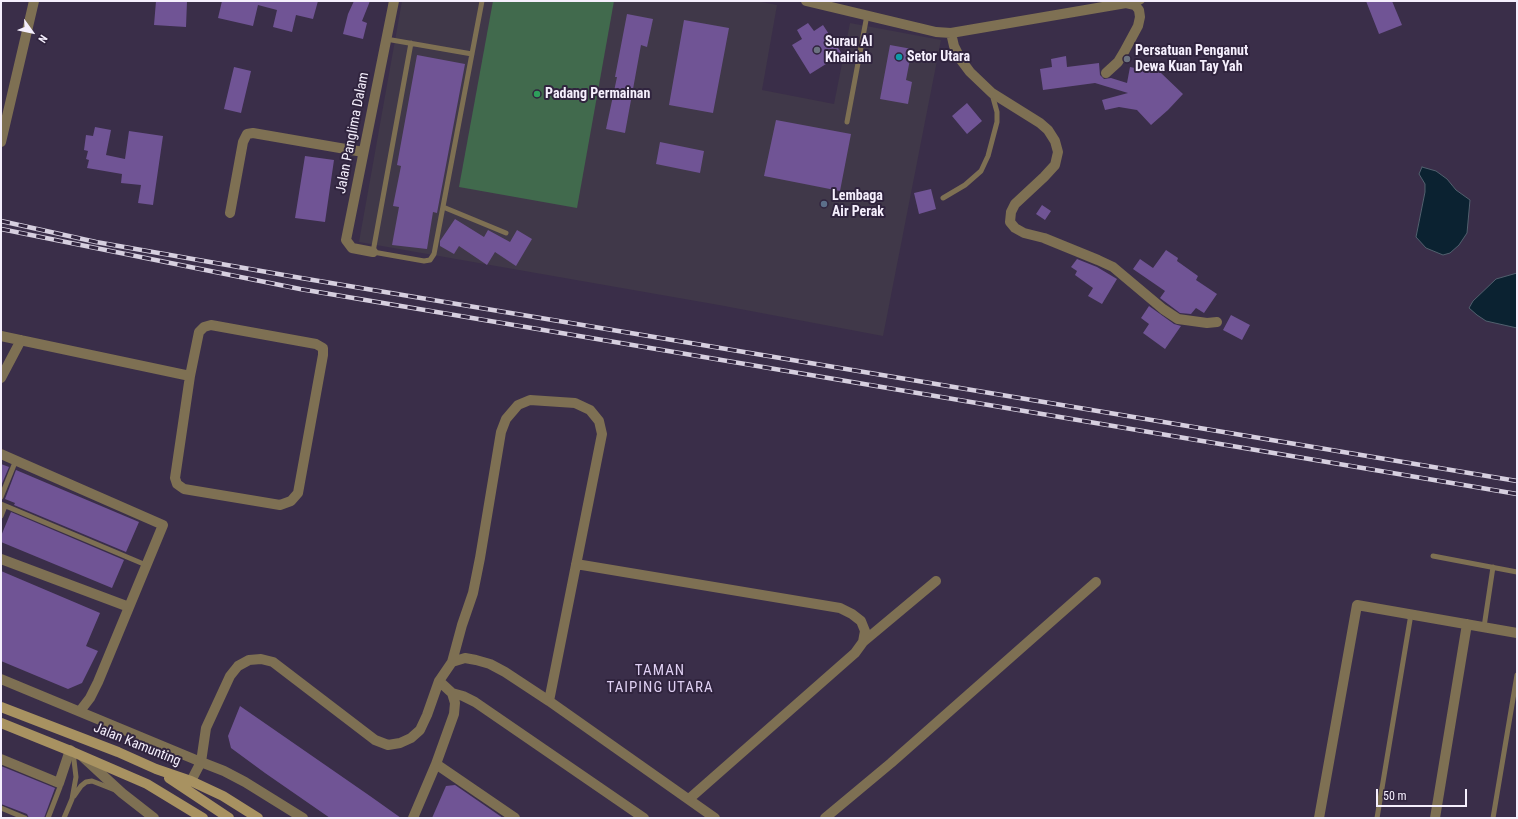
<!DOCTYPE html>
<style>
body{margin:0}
#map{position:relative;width:1518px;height:819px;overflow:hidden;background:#3a2e49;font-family:"Roboto Condensed",sans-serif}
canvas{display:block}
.frame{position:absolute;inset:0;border:2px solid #f5effd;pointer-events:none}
.north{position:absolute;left:12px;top:12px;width:40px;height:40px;-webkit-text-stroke:3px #30243e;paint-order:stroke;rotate:123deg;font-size:11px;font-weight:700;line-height:16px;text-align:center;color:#f5effd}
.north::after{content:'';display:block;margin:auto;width:14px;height:18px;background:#f5effd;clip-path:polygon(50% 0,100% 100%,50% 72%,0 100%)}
.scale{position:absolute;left:1376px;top:789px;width:91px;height:18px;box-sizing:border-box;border:2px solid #f5effd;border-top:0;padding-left:5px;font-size:12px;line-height:14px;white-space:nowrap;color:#f5effd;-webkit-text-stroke:3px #30243e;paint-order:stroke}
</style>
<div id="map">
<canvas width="1518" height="819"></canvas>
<div class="frame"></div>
<div class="north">N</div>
<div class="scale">50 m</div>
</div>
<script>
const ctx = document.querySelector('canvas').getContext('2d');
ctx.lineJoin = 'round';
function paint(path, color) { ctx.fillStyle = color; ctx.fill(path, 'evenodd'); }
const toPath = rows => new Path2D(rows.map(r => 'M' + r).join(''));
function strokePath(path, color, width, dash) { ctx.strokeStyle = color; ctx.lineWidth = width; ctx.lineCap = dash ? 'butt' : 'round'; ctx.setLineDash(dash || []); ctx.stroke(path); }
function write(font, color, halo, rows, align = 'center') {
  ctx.font = font + ' "Roboto Condensed",sans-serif'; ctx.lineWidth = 4; ctx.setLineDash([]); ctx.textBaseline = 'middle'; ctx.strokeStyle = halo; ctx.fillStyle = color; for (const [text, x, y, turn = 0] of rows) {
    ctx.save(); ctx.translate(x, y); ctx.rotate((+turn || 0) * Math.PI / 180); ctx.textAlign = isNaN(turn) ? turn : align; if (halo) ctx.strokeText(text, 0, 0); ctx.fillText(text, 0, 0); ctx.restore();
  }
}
paint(toPath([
 [402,1,756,1,777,5,762,90,834,104,850,23,941,40,883,336,719,305,359,242]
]), '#403849');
paint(toPath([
 [493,1,614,1,577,208,459,187]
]), '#416a4d');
const water = toPath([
 [1422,167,1436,171,1447,179,1456,190,1470,200,1467,233,1459,245,1450,253,1443,255,1426,248,1416,237,1425,192,1425,184,1419,174,1422,167],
 [1517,273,1517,328,1486,321,1477,315,1469,308,1473,301,1496,279,1517,273]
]);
paint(water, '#0b2231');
strokePath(water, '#51606e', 1);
paint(toPath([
 [156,1,187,1,186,27,154,25],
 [222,1,318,1,313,19,296,15,292,32,273,27,277,10,258,5,253,26,218,18],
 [354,1,370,1,362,21,367,23,363,39,343,34,348,14],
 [1366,1,1392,1,1402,25,1379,34],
 [627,14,653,19,647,47,641,45,625,133,606,129,617,77,615,77],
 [684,20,729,28,713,113,669,105],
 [808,23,814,31,823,25,842,54,810,74,792,45,802,39,797,30],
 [890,45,912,49,906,80,912,82,908,104,880,99],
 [417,55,465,64,437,213,433,212,427,249,392,245,399,207,393,206,401,166,397,165],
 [1066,56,1067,67,1099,63,1100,75,1104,79,1111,78,1127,83,1130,67,1161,73,1183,94,1168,110,1151,125,1137,110,1119,107,1105,110,1102,100,1128,93,1095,83,1043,90,1040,69,1052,67,1051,59],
 [234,67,251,71,241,113,224,109],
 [967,103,982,121,967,134,952,116],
 [776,120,851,134,840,191,764,176],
 [95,127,111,130,106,155,125,159,129,131,163,136,153,205,138,203,141,185,121,183,122,174,87,168,89,160,86,159,88,151,84,150,86,135,93,136],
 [660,142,704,151,700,173,656,164],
 [305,156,334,160,325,222,295,218],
 [931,189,936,209,919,214,914,193],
 [1042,205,1051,211,1045,220,1036,214],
 [455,219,484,237,488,230,510,242,517,230,532,239,516,266,495,252,487,265,459,246,454,254,440,246,440,241],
 [1166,250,1178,258,1177,261,1198,276,1196,280,1217,294,1204,313,1196,308,1191,314,1180,313,1160,298,1165,291,1133,269,1140,259,1153,268],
 [1077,259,1097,267,1117,279,1102,304,1088,296,1093,288,1075,275,1077,271,1071,267],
 [1149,306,1174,324,1181,326,1165,349,1143,333,1149,324,1141,318],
 [1231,315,1250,325,1242,340,1223,330],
 [1,464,9,467,1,486],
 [16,470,139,522,126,552,14,505,15,503,5,499],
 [11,512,124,560,112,588,1,542,1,536],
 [1,571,100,613,86,646,98,651,82,683,68,689,1,661],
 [240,706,370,796,401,818,330,818,265,773,231,748,228,736],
 [1,766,55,788,44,818,29,818,27,814,1,804],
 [455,785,503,818,432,818,446,786]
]), '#705495');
strokePath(toPath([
 [1135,5,1142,1],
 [386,39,472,54],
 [411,43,373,252,424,261,430,260,434,254,482,1],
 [847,122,867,15],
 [943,198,965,185,981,171,988,156,997,122,997,112,992,94],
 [443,207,506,233],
 [1,497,16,460],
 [1,504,146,565],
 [1,516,5,506],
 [1433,556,1517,572],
 [1484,627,1493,567],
 [74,796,81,786,86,782,92,781,115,790],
 [1,808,25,818],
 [48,818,60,787,59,783],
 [64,818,72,799,76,777,73,752],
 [1377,818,1411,614],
 [1493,818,1517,675]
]), '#7e7053', 5);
strokePath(toPath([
 [806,1,936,32,951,33,1126,3,1135,5,1139,10,1140,17,1138,26,1124,52,1118,62,1106,73],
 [951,33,954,46,961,60,970,72,992,93,1040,123,1048,130,1055,141,1058,152,1055,165,1044,177,1015,204,1011,212,1010,222,1015,228,1024,233,1044,238,1098,260,1113,267,1163,309,1178,319,1207,323,1217,322],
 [1,142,34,1],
 [230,213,243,142,247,134,253,133,363,152],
 [373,252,352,248,346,240,394,1],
 [211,325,316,344,323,348,323,355,298,493,291,501,280,505,184,489,177,484,175,478,190,376,199,332,204,327,211,325],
 [1,336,190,376],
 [1,378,21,340],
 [1,454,163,525,98,682,90,698,80,711],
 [1,559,129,607],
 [576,564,840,608,852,614,861,621,865,631,863,642,855,653,689,799],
 [863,642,936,581],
 [452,662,462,625,473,593,480,558,501,432,506,419,518,405,530,400,575,403,590,410,599,421,602,434,549,701],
 [1,679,201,762,206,728,230,676,238,666,249,660,261,659,273,662,375,740,388,745,400,743,411,738,420,730,427,715,439,681,452,662,465,658,476,660,490,664,505,672,549,701,715,818],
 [452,693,463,696,475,702,644,818],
 [83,757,122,793,154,818],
 [1,759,59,783,70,750],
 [436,764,515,818],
 [191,781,201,762,224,771,245,782,303,818],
 [413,818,436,764,454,714,455,703,452,693,439,681],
 [825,818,891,763,1096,582],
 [1319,818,1357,605,1517,633],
 [1435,818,1467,624]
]), '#7e7053', 10);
strokePath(toPath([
 [1,707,118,752,156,769,191,781,223,796,258,818],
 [1,723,73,752,147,784,203,818],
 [169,778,229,818]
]), '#a89261', 10);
const rail = toPath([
 [1,221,96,242,301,278,1517,481],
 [1,229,300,289,1517,494]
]);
strokePath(rail, '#d6cfdf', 4.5);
strokePath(rail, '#30243e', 3, [9]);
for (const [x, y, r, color] of [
 [817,50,4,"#6b7280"],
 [899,57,4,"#0f9aa8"],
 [1127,59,4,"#6b7280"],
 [537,94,4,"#2e9e5b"],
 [824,204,4,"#5c6f8a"]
]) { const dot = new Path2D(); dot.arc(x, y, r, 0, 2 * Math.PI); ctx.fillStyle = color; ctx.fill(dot); strokePath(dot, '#30243e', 1.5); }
write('bold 14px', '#f5effd', '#30243e', [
 ["Surau Al",825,42],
 ["Khairiah",825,58],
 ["Persatuan Penganut",1135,51],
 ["Dewa Kuan Tay Yah",1135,67],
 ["Setor Utara",907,57],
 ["Padang Permainan",545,94],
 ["Lembaga",832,196],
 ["Air Perak",832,212]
], 'left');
write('14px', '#f5effd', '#30243e', [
 ["Jalan Panglima Dalam",353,133,-79],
 ["Jalan Kamunting",137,745,22]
]);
ctx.letterSpacing = '1px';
write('15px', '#dfd0f3', '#30243e', [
 ["TAMAN",660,671],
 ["TAIPING UTARA",660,688]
]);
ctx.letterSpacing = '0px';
</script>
